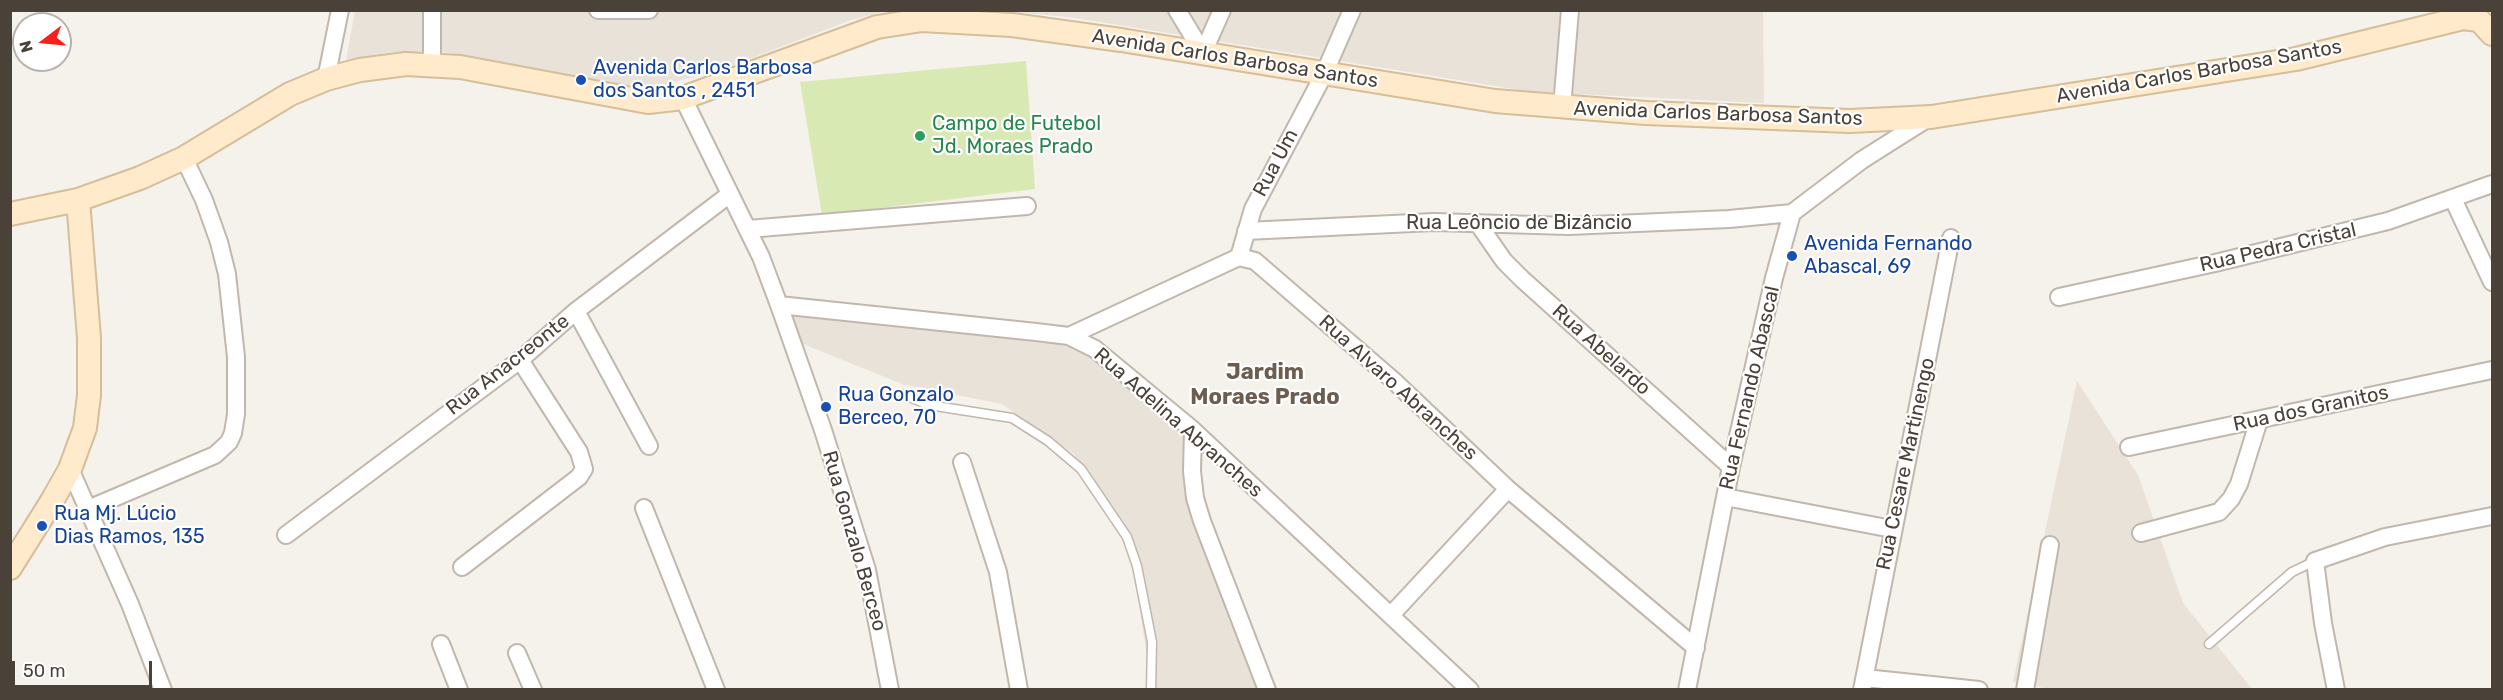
<!DOCTYPE html>
<meta charset="utf-8">
<style>
body{margin:0}
#map{position:relative;width:2503px;height:700px;overflow:hidden;background:#f5f1eb;font-family:Rubik,sans-serif}
canvas{display:block}
.frame{position:absolute;inset:0;border:12px solid #4a4138;pointer-events:none}
.north{position:absolute;left:12px;top:12px;width:60px;height:60px;box-sizing:border-box;background:#fff;border:2px solid #b7b3af;border-radius:50%;rotate:254deg;font-size:16px;font-weight:700;line-height:24px;text-align:center;color:#4a4138}
.north::after{content:'';display:block;margin:auto;width:21px;height:27px;background:#fc1f1b;clip-path:polygon(50% 0,100% 100%,50% 72%,0 100%)}
.scale{position:absolute;left:12px;top:661px;width:140px;height:27px;box-sizing:border-box;border:3px solid #4a4138;border-top:0;padding-left:8px;font-size:18px;line-height:21px;white-space:nowrap;color:#4a4138;-webkit-text-stroke:4px #fff;paint-order:stroke}
</style>
<div id="map">
<canvas width="2503" height="700"></canvas>
<div class="frame"></div>
<div class="north">N</div>
<div class="scale">50 m</div>
</div>
<script>
const ctx = document.querySelector('canvas').getContext('2d');
ctx.lineJoin = 'round';
function paint(path, color) { ctx.fillStyle = color; ctx.fill(path, 'evenodd'); }
const toPath = rows => new Path2D(rows.map(r => 'M' + r).join(''));
function strokePath(path, color, width, dash) { ctx.strokeStyle = color; ctx.lineWidth = width; ctx.lineCap = dash ? 'butt' : 'round'; ctx.setLineDash(dash || []); ctx.stroke(path); }
function write(font, color, halo, rows, align = 'center') {
  ctx.font = font + ' Rubik,sans-serif'; ctx.lineWidth = 4.5; ctx.setLineDash([]); ctx.textBaseline = 'middle'; ctx.strokeStyle = halo; ctx.fillStyle = color; for (const [text, x, y, turn = 0] of rows) {
    ctx.save(); ctx.translate(x, y); ctx.rotate((+turn || 0) * Math.PI / 180); ctx.textAlign = isNaN(turn) ? turn : align; if (halo) ctx.strokeText(text, 0, 0); ctx.fillText(text, 0, 0); ctx.restore();
  }
}
paint(toPath([
 [355,11,886,11,851,20,718,71,646,89,625,88,443,52,393,52,346,60],
 [998,11,1763,11,1764,103,1532,92,1069,17],
 [775,297,1054,328,1190,425,1184,485,1264,689,1152,689,1133,565,1122,527,1074,454,1002,404,902,384,786,337],
 [2077,381,2138,475,2183,603,2252,689,2054,690,2013,682]
]), '#e9e2d9');
paint(toPath([
 [1026,61,1035,189,822,215,800,82]
]), '#d8e9b3');
const service = toPath([
 [902,394,929,405,1012,418,1048,441,1081,469,1127,537,1137,566,1152,642,1151,690],
 [2209,644,2292,572,2315,561]
]);
const minor = toPath([
 [598,10,649,10],
 [1177,10,1203,53],
 [1203,53,1222,10],
 [432,64,432,10],
 [326,79,340,10],
 [683,98,761,257,779,305,823,430,867,570,890,690],
 [1562,107,1570,10],
 [2453,199,2492,282],
 [1479,225,1504,261,1522,279,1731,467],
 [748,229,1027,206],
 [1246,231,1434,222,1569,226,1729,219,1792,213],
 [1239,257,1253,209,1324,74,1352,10],
 [2059,297,2215,263,2388,221,2492,184],
 [779,305,1036,332,1069,336,1095,349,1193,430,1470,690],
 [576,311,649,446],
 [1069,336,1239,257,1255,261,1394,381,1508,489,1696,648],
 [1193,430,1192,471,1195,498,1202,521,1267,690],
 [2129,447,2492,370],
 [962,462,998,572,1019,690],
 [70,469,130,604,163,690],
 [1725,497,1892,529],
 [644,508,716,690],
 [88,509,215,455,229,442,233,433,236,414,236,357,227,274,219,242,204,200,184,158],
 [2141,533,2219,512,2231,499,2239,484,2259,420],
 [286,535,520,360,576,311,730,194],
 [462,567,579,477,584,469,579,452,520,360],
 [1391,615,1508,489],
 [441,644,459,690],
 [517,653,533,690],
 [1865,678,1979,690],
 [1687,690,1731,467,1774,278,1792,213,1862,160,1930,117],
 [1862,690,1951,238],
 [2025,690,2050,545],
 [2336,690,2323,623,2315,561,2385,537,2492,516]
]);
const secondary = toPath([
 [10,214,78,200,140,178,184,158,290,94,326,79,360,70,406,64,460,67,648,102,683,98,877,27,922,20,1012,25,1121,40,1495,101,1646,113,1850,121,1931,117,2296,59,2463,18,2479,20,2492,34],
 [10,568,52,501,70,469,85,428,89,395,89,338,78,200]
]);
strokePath(service, '#c1b7ad', 11);
strokePath(minor, '#c1b7ad', 20);
strokePath(secondary, '#d5be9a', 26);
strokePath(service, '#fff', 8);
strokePath(minor, '#fff', 16);
strokePath(secondary, '#ffebcb', 22);
for (const [x, y, r, color] of [
 [581,80,6,"#1a4fb4"],
 [920,136,6,"#2e9e5b"],
 [1792,256,6,"#1a4fb4"],
 [826,407,6,"#1a4fb4"],
 [42,526,6,"#1a4fb4"]
]) { const dot = new Path2D(); dot.arc(x, y, r, 0, 2 * Math.PI); ctx.fillStyle = color; ctx.fill(dot); strokePath(dot, '#fff', 2); }
write('20px', '#4a4138', '#fff', [
 ["Avenida Carlos Barbosa Santos",1235,59,9],
 ["Avenida Carlos Barbosa Santos",2199,72,-10],
 ["Avenida Carlos Barbosa Santos",1718,114,2],
 ["Rua Um",1276,163,-62],
 ["Rua Leôncio de Bizâncio",1519,223],
 ["Rua Pedra Cristal",2278,248,-13],
 ["Rua Abelardo",1601,350,42],
 ["Rua Anacreonte",508,365,-38],
 ["Rua Alvaro Abranches",1398,388,42],
 ["Rua Fernando Abascal",1750,388,-77],
 ["Rua dos Granitos",2311,409,-12],
 ["Rua Adelina Abranches",1178,423,41],
 ["Rua Cesare Martinengo",1906,464,-78],
 ["Rua Gonzalo Berceo",854,541,74]
]);
write('20px', '#164399', '#fff', [
 ["Avenida Carlos Barbosa",593,68],
 ["dos Santos , 2451",593,91],
 ["Avenida Fernando",1804,244],
 ["Abascal, 69",1804,267],
 ["Rua Gonzalo",838,395],
 ["Berceo, 70",838,418],
 ["Rua Mj. Lúcio",54,514],
 ["Dias Ramos, 135",54,537]
], 'left');
write('20px', '#27864d', '#fff', [
 ["Campo de Futebol",932,124],
 ["Jd. Moraes Prado",932,147]
], 'left');
write('bold 22px', '#6d5d4f', '#fff', [
 ["Jardim",1265,373],
 ["Moraes Prado",1265,398]
]);
</script>
